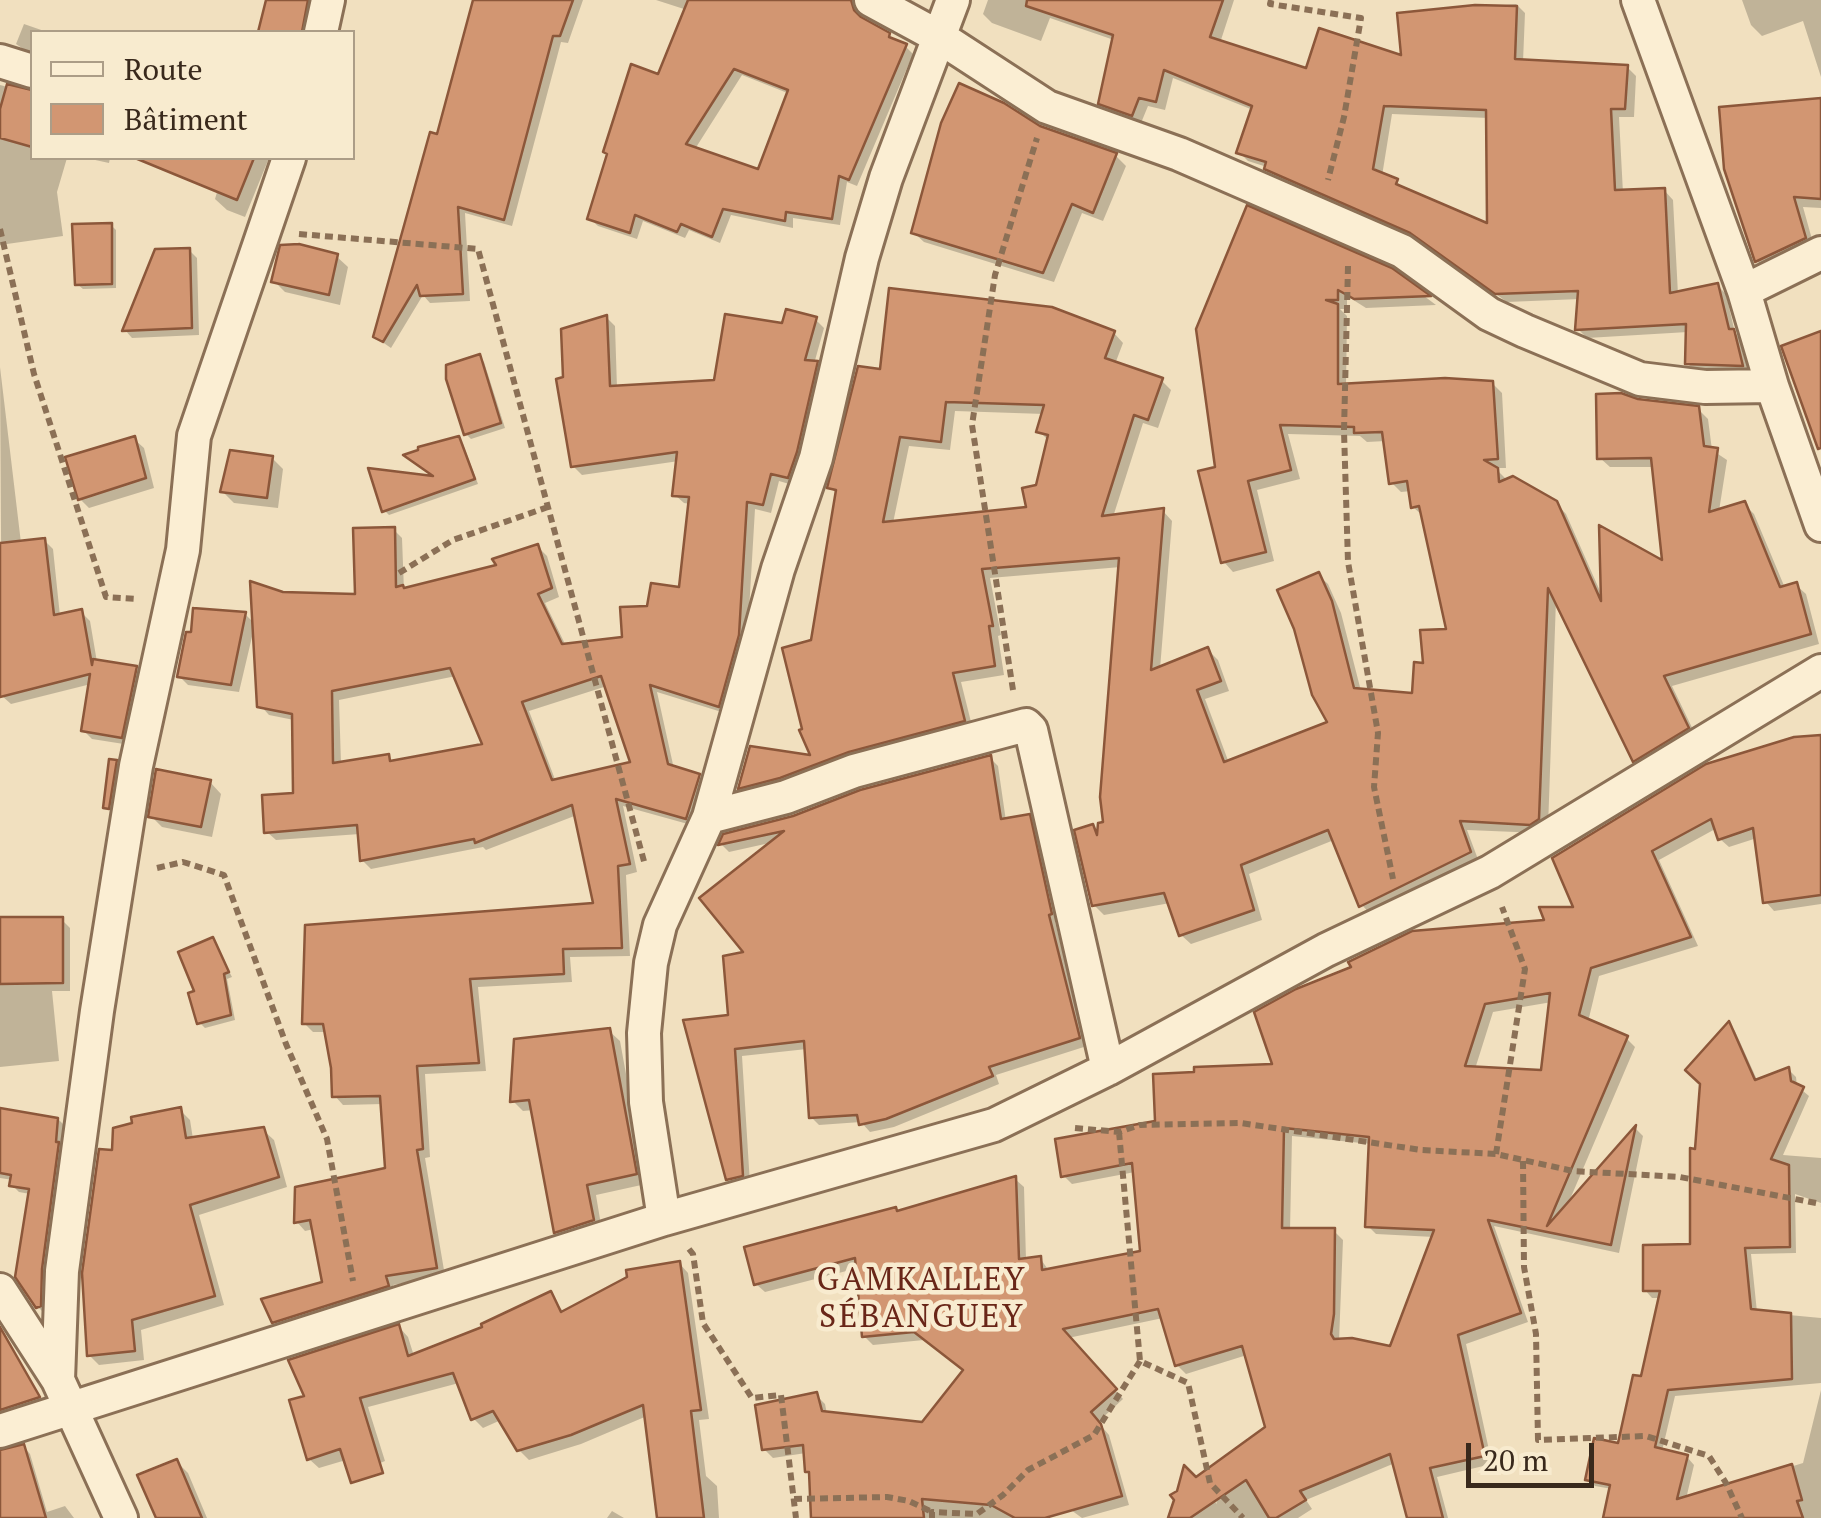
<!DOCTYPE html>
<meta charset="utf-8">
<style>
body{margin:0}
#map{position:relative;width:1821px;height:1518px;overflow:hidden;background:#f1e0bf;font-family:"PT Serif",serif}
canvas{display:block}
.legend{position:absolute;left:30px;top:30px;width:325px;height:130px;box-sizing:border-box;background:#f8ebcf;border:2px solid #ac9d87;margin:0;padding:12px 18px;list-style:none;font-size:30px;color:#39291c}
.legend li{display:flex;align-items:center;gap:20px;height:50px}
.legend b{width:50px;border:2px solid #ac9d87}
.scale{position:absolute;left:1466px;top:1443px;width:128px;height:45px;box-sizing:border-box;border:5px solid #39291c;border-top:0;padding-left:12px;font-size:30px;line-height:35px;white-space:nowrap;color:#39291c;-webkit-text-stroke:8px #f8ebcf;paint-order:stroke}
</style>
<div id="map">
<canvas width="1821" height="1518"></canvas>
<ul class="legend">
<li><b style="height:12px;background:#fbeed3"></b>Route</li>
<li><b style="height:28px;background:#d29672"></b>Bâtiment</li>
</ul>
<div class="scale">20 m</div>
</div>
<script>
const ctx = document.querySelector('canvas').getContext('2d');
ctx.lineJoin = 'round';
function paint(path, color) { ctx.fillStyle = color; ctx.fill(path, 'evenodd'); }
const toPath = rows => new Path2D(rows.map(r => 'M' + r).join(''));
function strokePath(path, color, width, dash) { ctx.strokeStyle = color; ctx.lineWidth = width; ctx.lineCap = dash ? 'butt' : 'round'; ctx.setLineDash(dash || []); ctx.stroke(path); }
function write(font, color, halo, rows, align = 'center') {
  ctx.font = font + ' "PT Serif",serif'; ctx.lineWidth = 9; ctx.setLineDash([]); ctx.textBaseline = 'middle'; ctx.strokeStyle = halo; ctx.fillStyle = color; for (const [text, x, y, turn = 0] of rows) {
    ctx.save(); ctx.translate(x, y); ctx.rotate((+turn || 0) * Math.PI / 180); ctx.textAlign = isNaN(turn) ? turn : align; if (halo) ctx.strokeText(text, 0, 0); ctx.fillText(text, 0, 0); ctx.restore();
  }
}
paint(toPath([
 [269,0,323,0,313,32,286,32,276,26],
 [480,0,583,0,568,43,561,42,512,226,465,213,470,301,430,303,423,295,391,348,375,337],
 [656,0,821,0,905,46,913,54,857,186,847,182,840,225,793,218,793,228,731,215,720,243,689,230,685,238,643,221,637,239,598,226,590,219,660,77,687,10],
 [742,75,790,94,760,172,695,149],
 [988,0,1234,0,1220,43,1308,71,1404,59,1400,15,1516,4,1525,13,1523,62,1627,67,1636,76,1634,117,1619,117,1623,193,1664,190,1673,200,1678,294,1717,285,1726,294,1735,333,1743,341,1750,374,1696,372,1687,363,1688,332,1587,338,1578,329,1580,299,1507,302,1422,241,1276,177,1267,167,1248,161,1239,152,1253,110,1173,78,1165,110,1148,106,1141,123,1110,112,1100,103,1114,40,1050,18,1041,41,992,23,983,14],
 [1392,114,1488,118,1490,226,1405,190,1396,181,1382,176],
 [1742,0,1821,0,1821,77,1803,21,1762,36,1751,25],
 [24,24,47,32,32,32,32,55,16,44],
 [0,85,32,93,32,158,67,158,57,192,63,236,0,245],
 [1821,101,1821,208,1803,207,1815,250,1768,272,1757,261],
 [1039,128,1115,155,1126,166,1103,221,1082,213,1054,282,924,242,913,232],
 [86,158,110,158,109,163],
 [227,158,269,158,245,217,227,210,215,199],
 [111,225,116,230,116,288,83,289,77,284],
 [189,250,197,258,199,335,132,338,125,330],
 [336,256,348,267,340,305,285,292,274,281],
 [1391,271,1436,305,1366,308,1347,296,1347,309,1340,309,1347,316,1346,386,1492,383,1502,393,1506,468,1495,468,1508,481,1556,503,1566,514,1603,598,1665,565,1655,467,1610,467,1600,458,1637,401,1698,409,1708,419,1712,450,1727,460,1719,511,1744,504,1754,514,1785,588,1796,585,1806,594,1819,644,1672,686,1697,738,1644,770,1635,760,1556,600,1548,828,1540,833,1467,830,1479,862,1371,915,1362,905,1334,840,1249,874,1262,920,1191,944,1181,935,1170,903,1104,915,1094,905,1093,827,1099,834,1106,823,1121,567,990,578,1001,635,998,636,1004,675,961,682,973,730,750,797,740,788,814,758,813,643,838,495,830,487,882,372,1114,333,1123,343,1115,364,1161,380,1171,390,1158,428,1143,423,1113,517,1163,511,1172,521,1160,669,1208,650,1218,660,1229,691,1205,699,1229,763,1331,723,1318,575,1328,584,1341,613,1361,691,1414,696,1425,666,1449,631,1423,516,1413,507,1411,491,1401,492,1391,482,1386,441,1367,442,1360,436,1288,434,1300,479,1257,490,1274,561,1233,572,1224,562,1218,469,1198,330],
 [955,411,1044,414,1039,431,1049,441,1038,487,1029,510,893,523,909,446,950,450],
 [606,317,615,326,617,388,716,383,784,326,815,319,824,328,814,364,825,372,796,486,779,481,771,513,755,509,747,645,728,714,657,692,674,769,699,776,708,785,695,826,623,806,637,872,626,875,630,956,570,957,572,982,478,987,486,1071,425,1074,430,1157,425,1158,445,1276,393,1285,396,1295,283,1331,274,1322,325,1284,314,1229,305,1231,297,1222,388,1170,383,1104,343,1105,335,1096,327,1032,313,1032,304,1023,596,905,577,815,486,850,483,847,371,869,362,860,360,834,276,840,267,832,296,795,294,720,269,715,260,705,282,595,357,597,394,530,402,538,404,591,500,566,538,547,547,556,559,597,545,603,566,646,625,639,649,608,681,590,690,504,684,503,675,495,679,461,582,475,573,466,566,379],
 [456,676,485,746,394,763,388,757,341,764,339,700],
 [607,686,634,764,556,782,529,711],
 [479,357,484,362,505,428,471,439,466,434],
 [0,367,21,543,44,540,53,549,60,616,81,612,90,621,97,662,136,668,145,677,130,745,92,739,83,730,91,684,11,704,2,696],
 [134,439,144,448,154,488,89,508,80,499],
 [458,439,463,444,478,484,389,515,384,510,439,479],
 [272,458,283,469,278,508,234,503,223,492],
 [245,614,255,624,239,692,188,685,180,677],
 [1821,737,1821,904,1774,911,1766,902,1757,838,1729,847,1720,839,1717,828,1659,860,1698,946,1599,976,1588,1022,1627,1039,1635,1047,1568,1204,1636,1129,1643,1136,1619,1253,1494,1226,1528,1322,1466,1344,1492,1464,1437,1477,1448,1518,1407,1518,1395,1463,1306,1500,1312,1509,1298,1518,1171,1518,1186,1470,1217,1504,1208,1471,1268,1428,1247,1355,1186,1374,1177,1365,1163,1318,1068,1338,1123,1399,1098,1422,1109,1435,1129,1505,1082,1518,1071,1510,1025,1518,814,1518,812,1475,808,1471,806,1453,773,1458,764,1449,816,1395,825,1404,827,1414,923,1425,966,1371,924,1340,873,1345,864,1336,858,1268,765,1292,756,1284,898,1213,1015,1179,1024,1187,1026,1260,1040,1258,1049,1271,1143,1253,1135,1172,1072,1184,1063,1175,1547,922,1577,910,1555,859],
 [1552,1002,1543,1073,1475,1069,1493,1012],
 [1292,1136,1371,1144,1368,1226,1376,1234,1434,1237,1392,1349,1339,1341,1343,1240,1334,1231,1290,1231],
 [990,758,998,766,1006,821,1029,816,1037,825,1059,922,1055,922,1087,1046,996,1075,999,1084,894,1127,870,1132,861,1122,819,1125,811,1117,807,1049,742,1056,750,1184,737,1187,728,1179,730,1017,774,842,729,852,721,844],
 [116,763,121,768,113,812,106,807],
 [210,782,221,794,212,837,162,827,151,816],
 [0,920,62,920,70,928,70,991,52,991,59,1061,0,1067],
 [213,940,232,977,227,979,235,1020,205,1028,200,1023,197,993],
 [1729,1024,1735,1031,1758,1082,1789,1070,1796,1077,1797,1086,1809,1096,1783,1155,1821,1158,1821,1203,1795,1194,1796,1253,1751,1254,1757,1312,1821,1318,1821,1383,1675,1396,1662,1451,1687,1457,1694,1465,1686,1499,1803,1463,1821,1390,1821,1518,1606,1518,1612,1489,1595,1486,1588,1479,1620,1446,1643,1379,1661,1298,1652,1298,1645,1290,1693,1247,1697,1152],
 [609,1031,620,1041,646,1184,596,1195,602,1231,567,1242,556,1232,534,1110,523,1111,513,1101],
 [0,1110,59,1120,66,1127,45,1314,38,1307,30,1194,19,1192,12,1185,13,1180,0,1178],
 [180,1110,190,1120,193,1139,263,1130,274,1140,287,1187,199,1215,224,1305,141,1330,144,1360,99,1365,89,1355,114,1152],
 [679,1263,688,1273,709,1419,699,1420,706,1476,717,1486,719,1518,659,1518,647,1416,581,1444,529,1460,519,1450,501,1420,483,1428,473,1418,459,1383,368,1407,385,1461,357,1473,346,1460,319,1468,309,1459,307,1397,399,1327,408,1337,414,1356,486,1328,551,1294,564,1313],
 [23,1366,43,1402,0,1416,0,1377],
 [24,1447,30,1454,47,1512,65,1506,74,1518,0,1518,0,1452],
 [177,1462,188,1473,207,1518,159,1518],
 [612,1511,624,1518,607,1518]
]), '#0003');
const building = toPath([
 [266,0,308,0,302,32,258,32,266,0],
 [473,0,573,0,560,36,553,36,504,220,458,207,463,294,420,296,417,285,383,342,373,337,430,132,437,134,473,0],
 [688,0,851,0,854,10,861,17,890,33,889,37,907,44,849,180,839,176,832,219,786,212,785,221,723,209,712,237,681,224,677,232,635,215,630,233,587,219,607,154,603,152,631,64,658,74,688,0],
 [734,69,788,90,758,169,686,144,734,69],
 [1027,0,1223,0,1210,37,1306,68,1319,28,1401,55,1397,13,1475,5,1517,6,1515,59,1628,65,1625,109,1611,109,1615,190,1665,188,1670,293,1718,283,1729,329,1734,329,1743,366,1685,364,1686,324,1575,330,1578,291,1495,294,1410,233,1264,169,1266,162,1236,153,1252,106,1164,70,1156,102,1139,98,1132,116,1098,104,1113,35,1026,6,1027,0],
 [1384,106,1486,110,1487,223,1396,184,1398,179,1373,169,1384,106],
 [959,83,1004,103,1040,126,1117,153,1093,213,1072,204,1043,273,911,233,941,123,959,83],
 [7,84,32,90,32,147,0,138,0,109,7,84],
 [1821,98,1821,199,1794,197,1806,238,1755,262,1724,169,1719,107,1821,98],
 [135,158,254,158,237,200,135,158],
 [1247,205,1392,268,1431,296,1354,299,1338,290,1338,300,1326,300,1338,304,1338,384,1445,378,1493,381,1498,459,1484,460,1498,468,1499,482,1513,476,1557,501,1601,601,1599,525,1662,560,1651,458,1597,459,1596,394,1621,393,1638,399,1699,406,1704,446,1718,448,1709,512,1745,501,1780,587,1797,582,1811,634,1664,676,1689,728,1633,762,1548,588,1539,819,1530,825,1460,821,1471,852,1359,907,1328,830,1241,865,1254,910,1179,936,1164,893,1092,906,1074,830,1093,824,1097,835,1098,823,1103,822,1100,797,1119,558,982,569,993,626,989,626,995,666,953,673,965,721,849,752,780,778,738,789,750,746,810,755,799,730,802,729,782,648,811,640,836,490,827,488,858,366,880,369,889,288,1052,307,1115,331,1105,358,1163,378,1148,420,1134,415,1102,516,1164,508,1151,670,1208,647,1221,681,1197,690,1224,762,1327,722,1312,695,1294,629,1277,590,1319,572,1332,601,1354,688,1412,693,1414,662,1423,663,1420,630,1446,629,1419,506,1411,508,1407,481,1389,484,1382,432,1354,433,1354,427,1280,425,1291,470,1248,481,1266,552,1221,563,1198,471,1215,467,1196,329,1247,205],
 [946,402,1044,405,1036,432,1048,435,1036,485,1022,488,1026,507,883,522,900,437,941,442,946,402],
 [112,223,112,284,75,285,72,224,112,223],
 [299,244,338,254,329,295,271,282,280,245,299,244],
 [190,248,192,328,122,331,155,249,190,248],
 [786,309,817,317,805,360,818,361,797,452,788,478,771,474,763,505,747,502,739,635,719,707,650,685,668,764,700,774,686,819,616,799,630,864,618,866,622,948,563,949,564,974,470,979,479,1063,417,1066,423,1149,417,1150,437,1268,386,1276,389,1286,272,1323,261,1299,322,1282,310,1220,294,1223,295,1187,385,1168,380,1096,332,1097,331,1068,323,1024,302,1024,305,925,593,903,572,805,475,843,474,839,360,861,357,825,264,833,262,795,293,793,292,714,257,707,250,581,283,592,355,594,353,528,395,527,396,587,403,585,404,588,496,565,492,559,538,544,552,588,538,594,562,644,622,637,620,607,647,606,651,583,679,587,689,497,672,496,677,452,571,467,556,379,563,377,561,329,607,315,610,386,714,380,725,314,782,323,786,309],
 [450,668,482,744,390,761,389,754,333,763,332,691,450,668],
 [601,676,630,762,552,780,522,702,601,676],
 [1821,331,1821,448,1818,449,1781,346,1821,331],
 [480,354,501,423,464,435,446,379,446,365,480,354],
 [135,436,146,478,78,500,65,457,135,436],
 [459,436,475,479,382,512,368,468,433,476,403,455,418,450,418,447,459,436],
 [230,450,273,456,267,498,220,492,230,450],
 [45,538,54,615,82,609,92,665,93,659,137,666,122,738,81,731,90,674,0,697,0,543,45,538],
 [193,608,246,612,231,685,177,677,186,632,191,632,193,608],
 [1821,735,1821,895,1763,903,1753,828,1718,840,1711,819,1652,851,1691,937,1591,968,1579,1015,1628,1036,1547,1226,1636,1125,1611,1245,1488,1220,1521,1313,1458,1335,1485,1456,1430,1468,1443,1518,1407,1518,1390,1454,1300,1491,1306,1500,1276,1518,1269,1518,1246,1480,1190,1518,1168,1518,1174,1500,1170,1495,1177,1491,1184,1465,1196,1477,1265,1427,1242,1346,1175,1366,1158,1309,1063,1329,1117,1389,1091,1412,1101,1424,1122,1496,1045,1518,1015,1518,991,1505,922,1499,924,1518,811,1518,809,1472,805,1472,803,1445,762,1450,755,1405,817,1392,822,1411,922,1422,963,1370,914,1332,862,1337,855,1258,754,1285,744,1247,896,1207,897,1211,1016,1176,1019,1259,1041,1256,1042,1270,1140,1251,1132,1163,1061,1177,1055,1139,1155,1121,1153,1074,1194,1072,1194,1067,1272,1064,1254,1012,1296,989,1351,967,1348,962,1412,931,1544,920,1539,907,1573,907,1552,858,1706,764,1794,737,1821,735],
 [1550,993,1541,1070,1465,1066,1485,1004,1550,993],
 [1284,1128,1369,1137,1365,1227,1434,1230,1390,1346,1352,1338,1334,1339,1331,1334,1334,1314,1335,1228,1282,1228,1284,1128],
 [991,755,1001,819,1030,814,1052,914,1049,915,1080,1038,989,1067,993,1076,886,1119,859,1125,857,1115,809,1118,804,1041,735,1049,743,1176,726,1180,683,1020,728,1015,723,956,743,952,699,898,784,831,718,845,723,834,793,816,860,790,991,755],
 [109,759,117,760,109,809,103,808,109,759],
 [156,769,211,780,201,827,148,817,156,769],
 [0,917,63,917,63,983,0,984,0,917],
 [213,937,229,972,224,974,231,1015,197,1024,188,993,194,991,178,952,213,937],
 [1729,1021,1755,1080,1789,1067,1791,1081,1804,1087,1771,1159,1789,1165,1790,1247,1745,1248,1751,1309,1791,1313,1792,1379,1668,1390,1655,1447,1688,1455,1677,1499,1792,1464,1802,1500,1797,1501,1803,1518,1603,1518,1610,1485,1585,1480,1594,1438,1618,1443,1633,1375,1641,1376,1660,1291,1643,1291,1643,1245,1690,1244,1690,1148,1695,1149,1700,1084,1685,1070,1729,1021],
 [610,1028,637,1174,587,1185,594,1220,554,1233,529,1100,510,1102,514,1039,610,1028],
 [181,1107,186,1138,264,1127,279,1177,190,1205,215,1296,132,1320,135,1351,87,1356,82,1273,99,1149,112,1150,113,1128,132,1123,131,1117,181,1107],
 [0,1108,58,1118,56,1142,59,1142,42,1269,41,1306,36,1308,15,1277,29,1189,9,1186,11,1175,0,1173,0,1108],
 [680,1261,701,1410,691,1411,704,1518,657,1518,643,1405,571,1435,517,1451,493,1411,471,1420,453,1373,360,1398,383,1473,351,1483,340,1449,307,1460,289,1400,304,1396,288,1360,399,1324,408,1356,482,1327,481,1324,551,1291,561,1312,627,1277,626,1270,680,1261],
 [0,1327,40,1397,0,1410,0,1327],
 [24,1444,46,1518,0,1518,0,1450,24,1444],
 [177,1459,202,1518,156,1518,137,1475,177,1459]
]);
paint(building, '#d29672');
strokePath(building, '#8c573a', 2.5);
const street = toPath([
 [871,0,941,38,1047,107,1179,154,1402,251,1489,314,1525,331,1640,379,1705,387,1772,386],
 [1638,0,1744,291,1772,386,1821,525],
 [321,32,328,0],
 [0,61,32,71],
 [1744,291,1821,253],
 [709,817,786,797,854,771,1026,725,1031,730,1108,1069],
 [664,1219,646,1102,644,1033,651,963,660,925,709,817,778,569,816,458,862,258,886,178,953,0],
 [0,1290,58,1380,121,1518],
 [58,1380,62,1271,97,1011,136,766,183,550,194,436,289,158],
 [0,1431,664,1219,994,1125,1108,1069,1326,950,1490,872,1821,671]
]);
strokePath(street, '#8b7056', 38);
strokePath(toPath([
 [1271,0,1270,4,1361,18,1344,117,1328,180],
 [0,229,34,374,106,597,136,599],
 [299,234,478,249,645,865],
 [1348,266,1344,431,1348,562,1378,733,1374,787,1393,879],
 [399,573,453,540,548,507],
 [1013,690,972,425,995,275,1037,138],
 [157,868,183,862,224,875,286,1044,327,1139,353,1281],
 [1075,1128,1119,1132,1140,1125,1241,1123,1421,1150,1496,1154,1573,1171,1680,1177,1821,1204],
 [1119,1132,1140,1361,1188,1383,1210,1483,1243,1518],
 [1496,1154,1525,969,1502,907],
 [1523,1161,1524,1267,1536,1334,1538,1440,1646,1436,1709,1456,1726,1483,1742,1518],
 [689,1249,693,1254,703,1323,752,1398,781,1395,796,1518],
 [794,1499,887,1497,909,1501,932,1512],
 [932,1518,932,1512,977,1514,1003,1495,1028,1470,1094,1435,1140,1361]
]), '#8b7056', 6, [8, 5]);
strokePath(street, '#fbeed3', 32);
ctx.letterSpacing = '2.5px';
write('32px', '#692618', '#f8ebcf', [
 ["GAMKALLEY",922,1281],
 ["SÉBANGUEY",922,1318]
]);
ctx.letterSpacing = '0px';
</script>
